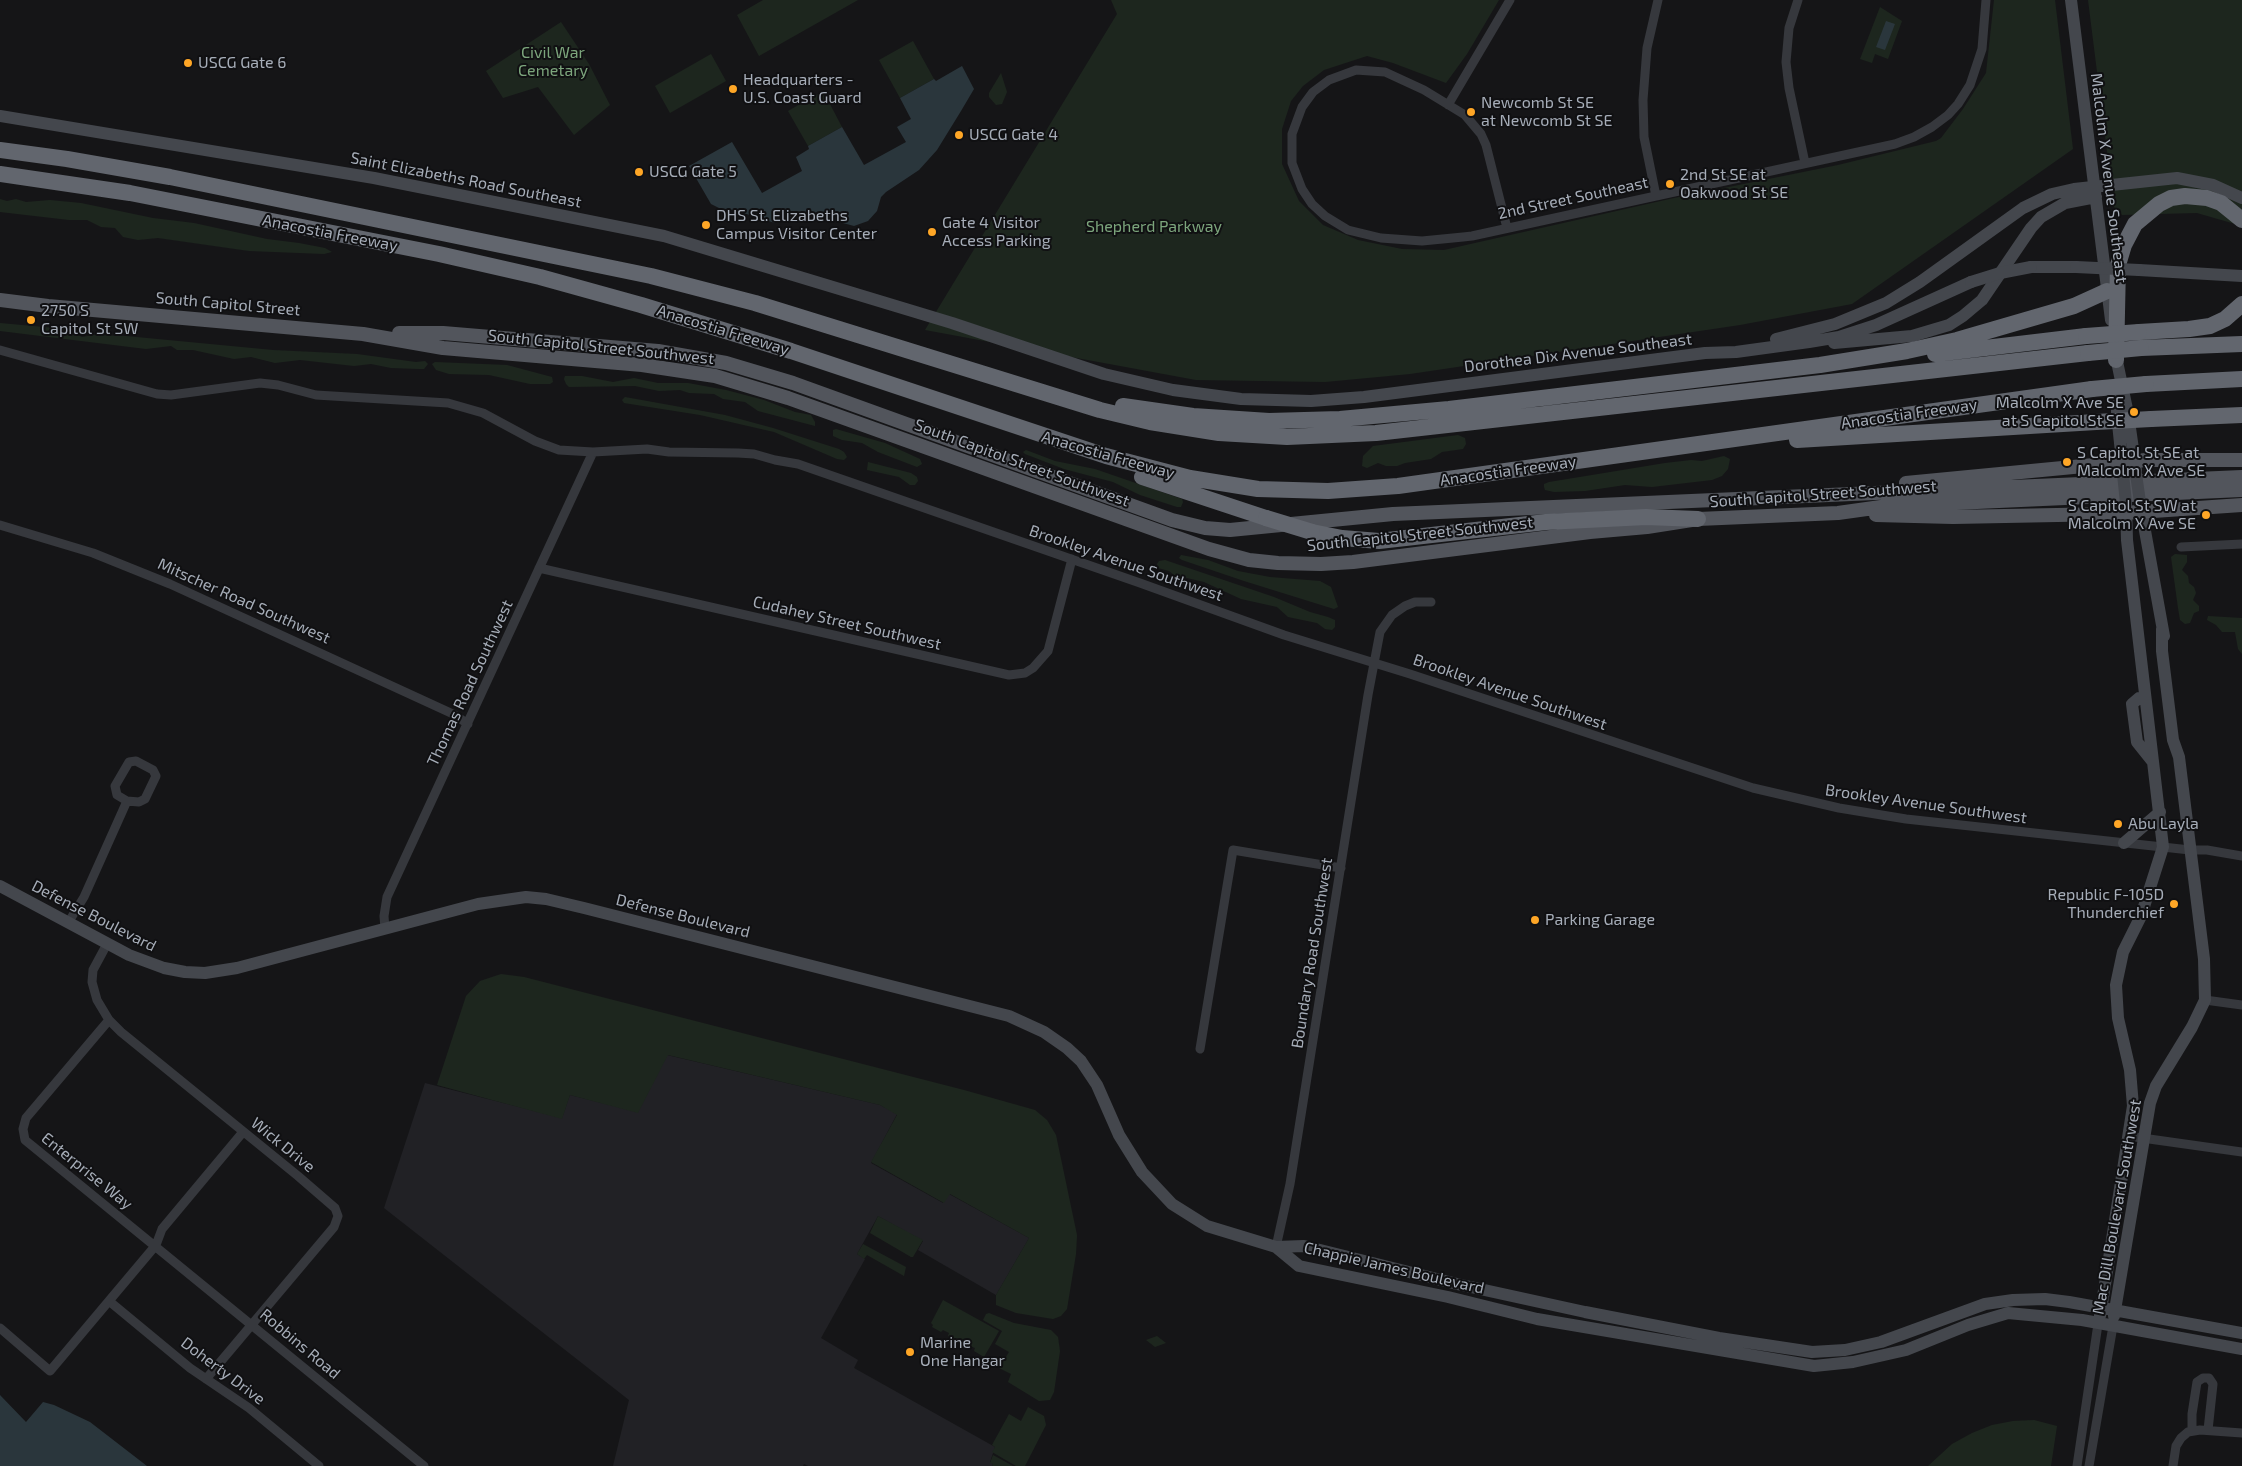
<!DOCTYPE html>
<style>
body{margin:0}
canvas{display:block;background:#151517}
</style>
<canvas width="2242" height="1466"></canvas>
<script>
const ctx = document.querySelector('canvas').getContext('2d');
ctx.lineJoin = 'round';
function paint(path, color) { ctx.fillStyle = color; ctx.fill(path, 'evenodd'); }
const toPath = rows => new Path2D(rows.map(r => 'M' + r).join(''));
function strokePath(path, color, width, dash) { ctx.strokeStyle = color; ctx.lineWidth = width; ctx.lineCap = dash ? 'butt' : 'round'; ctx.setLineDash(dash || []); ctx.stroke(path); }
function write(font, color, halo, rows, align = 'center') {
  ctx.font = font + ' "Exo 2",sans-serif'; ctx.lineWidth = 4; ctx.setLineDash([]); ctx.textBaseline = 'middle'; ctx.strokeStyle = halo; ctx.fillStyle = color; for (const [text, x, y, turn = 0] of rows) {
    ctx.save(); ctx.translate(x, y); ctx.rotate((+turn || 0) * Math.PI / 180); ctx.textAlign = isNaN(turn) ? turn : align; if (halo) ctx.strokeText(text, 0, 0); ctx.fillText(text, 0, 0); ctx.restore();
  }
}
paint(toPath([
 [667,1055,880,1105,897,1114,871,1163,943,1203,949,1194,1029,1238,996,1295,918,1250,923,1241,878,1216,857,1254,865,1259,821,1338,858,1360,854,1368,995,1447,990,1462,993,1464,992,1466,808,1466,804,1464,803,1466,613,1466,629,1400,384,1208,425,1083,562,1118,570,1095,638,1112]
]), '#212125');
paint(toPath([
 [763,0,858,0,759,56,737,15],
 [1111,0,1499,0,1467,54,1446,83,1393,63,1367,56,1324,70,1303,86,1291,101,1282,129,1282,164,1299,201,1323,225,1358,240,1402,249,1444,250,1674,198,1838,165,1936,141,1941,138,1963,109,1986,73,1994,0,2055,0,2073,149,1852,304,1740,325,1410,374,1325,382,1196,380,925,330,1117,14],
 [2088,0,2242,0,2242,226,2197,213,2122,215,2114,207],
 [1880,7,1902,21,1888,59,1875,54,1872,63,1860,59],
 [561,22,589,64,610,105,574,135,538,87,503,98,486,71],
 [913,41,934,79,900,98,879,60],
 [711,54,726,81,670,113,655,86],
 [1001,73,1007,92,1002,104,996,105,989,97,989,93],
 [823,91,842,127,808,146,788,111],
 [0,199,7,201,16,199,26,202,50,200,81,203,153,218,194,223,267,239,299,243,325,248,332,252,324,254,249,251,158,238,138,240,123,237,115,228,101,227,87,220,69,220,0,212],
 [0,323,66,329,82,337,94,335,126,336,273,350,357,354,416,362,425,361,428,364,424,369,419,369,391,368,371,364,354,366,300,360,275,363,251,357,234,359,193,350,177,350,171,346,146,349,0,331],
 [435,362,507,365,552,377,553,382,550,384,530,384,489,375,449,374,436,370,432,364],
 [565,376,582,376,613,382,634,378,658,383,688,383,726,390,764,400,795,412,811,415,815,422,815,426,758,411,745,402,723,399,714,394,689,393,680,390,659,391,635,386,569,387,566,384,564,379],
 [625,397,725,415,773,428,839,449,844,452,847,457,844,460,837,459,774,432,700,415,624,403,622,400],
 [836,429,885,443,920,459,922,464,917,467,878,452,862,443,842,440,833,436,833,430],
 [1458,435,1465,438,1466,444,1463,449,1442,452,1431,459,1405,463,1397,466,1386,466,1378,463,1367,468,1362,466,1363,456,1373,446],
 [1026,450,1055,461,1095,469,1182,499,1183,502,1181,507,1177,507,1140,495,1113,482,1064,469,1025,454,1023,452],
 [1724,456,1730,459,1728,469,1722,476,1712,480,1652,487,1625,485,1585,491,1554,492,1545,490,1544,487,1544,484,1549,482,1592,475,1665,463,1691,460,1702,461],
 [868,462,911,473,917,477,918,481,915,485,910,485,899,477,867,470],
 [2175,554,2187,555,2187,562,2182,570,2188,576,2189,583,2194,587,2196,593,2193,600,2199,606,2199,611,2194,613,2190,623,2185,624,2180,620,2178,608,2171,557],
 [1181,555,1208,560,1238,571,1270,577,1320,581,1331,587,1338,607,1334,609,1244,581,1182,560,1179,558],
 [1165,560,1274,597,1310,612,1328,617,1335,620,1335,627,1332,630,1325,629,1317,623,1288,617,1277,607,1241,599,1204,582,1174,575,1169,571,1158,568,1157,564,1159,561],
 [2208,616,2242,618,2242,654,2238,649,2235,632,2222,632,2216,625,2207,620],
 [501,974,524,977,964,1090,1035,1110,1047,1120,1056,1135,1077,1235,1076,1254,1067,1309,1061,1316,1053,1319,1016,1313,996,1305,996,1295,1029,1238,950,1194,944,1203,871,1162,897,1115,880,1105,668,1055,638,1113,570,1095,562,1119,437,1085,466,996,480,981],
 [878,1216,923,1240,913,1257,911,1257,870,1233],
 [863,1244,906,1267,904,1276,867,1255,864,1259,857,1254],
 [943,1300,999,1331,984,1357,974,1351,975,1348,970,1346,968,1348,948,1336,949,1333,943,1330,941,1332,932,1327,933,1325,931,1323],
 [989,1313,1014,1323,1051,1330,1058,1337,1060,1351,1054,1392,1050,1400,1039,1401,1008,1382,1011,1374,999,1368,1009,1352,995,1344,1002,1331,983,1320,986,1314],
 [1157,1336,1166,1343,1155,1347,1146,1340],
 [1028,1407,1044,1416,1046,1425,1025,1466,1016,1466,992,1452,995,1447,992,1445,1009,1414,1021,1421],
 [2034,1420,2057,1426,2051,1466,1928,1466,1952,1444,1972,1433,1992,1425,2013,1421],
 [993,1455,1013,1466,992,1466,993,1464,990,1463]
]), '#1d261e');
paint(toPath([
 [1886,21,1895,24,1885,50,1876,47],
 [962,66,974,89,961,111,937,150,919,170,886,192,881,197,877,211,868,221,854,226,817,216,775,223,734,210,719,208,711,204,689,166,732,142,762,193,802,171,796,157,809,149,808,146,842,127,864,165,906,142,897,127,911,119,900,98,934,79,936,81],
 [0,1395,26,1422,43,1402,54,1405,90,1422,147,1466,0,1466]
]), '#2a363c');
strokePath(toPath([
 [1798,0,1789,28,1786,62,1789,88,1805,163],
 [1448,105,1510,0],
 [1656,196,1644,137,1643,100,1647,48,1658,0],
 [1507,228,1486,145,1481,134,1465,115,1424,90,1385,72,1356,70,1329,80,1313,92,1302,107,1292,134,1292,163,1302,189,1312,204,1325,216,1348,230,1381,238,1422,241,1463,237,1472,236,1895,144,1914,137,1932,127,1948,115,1958,104,1970,85,1982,49,1986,0],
 [0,350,157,394,171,395,260,383,278,385,316,395,448,403,483,413,535,441,559,450,593,452,647,449,669,452,738,453,754,454,775,460,798,464,1140,583,1284,635,1410,674,1753,788,1839,808,1906,819,2190,850,2207,850,2242,856],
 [0,525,93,553,170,584,453,714,468,724],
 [2181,547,2242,544],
 [539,568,1009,675,1025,673,1033,668,1048,651,1072,559],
 [68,923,84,897,127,801,139,802,145,799,156,776,153,770,136,761,129,762,115,786,117,795,127,801],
 [385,929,384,916,387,897,593,452],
 [107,944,93,970,92,982,97,1000,109,1020,121,1032,298,1176,335,1208,338,1216,334,1227,206,1379],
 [2205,1000,2242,1005],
 [109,1020,26,1118,23,1129,25,1140,424,1466],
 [1200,1049,1233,850,1341,868],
 [2128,1136,2242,1152],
 [1276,1247,1290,1184,1368,695,1380,632,1392,615,1405,606,1415,602,1431,602],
 [109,1301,190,1368,249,1408,319,1466],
 [0,1328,50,1371,156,1245,162,1229,243,1132],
 [2192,1431,2192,1414,2197,1382,2203,1378,2209,1378,2213,1384,2208,1430],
 [2077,1466,2098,1324],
 [2089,1466,2113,1326],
 [2173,1466,2176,1446,2181,1438,2188,1432,2200,1430,2242,1433]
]), '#36383d', 9);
strokePath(toPath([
 [2071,0,2111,320],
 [0,116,374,178,664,236,952,323,1104,374,1173,390,1241,399,1311,401,1364,397,1705,353,1736,352,1809,342,1839,337,1876,325,1971,282],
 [2031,267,2076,267],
 [2139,270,2242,276],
 [1776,339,1835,324,1886,303,1920,282,2023,208,2052,194,2074,189,2177,178,2213,185,2242,198],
 [1834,343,1912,336,1949,325,1963,316,1982,300,2031,228,2041,217,2065,203,2096,197],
 [2115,352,2128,414,2136,470],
 [2117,385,2117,414,2123,472],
 [2140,503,2164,636],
 [2139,698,2132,704,2137,742,2153,762],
 [2124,843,2160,812],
 [0,886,129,955,164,968,185,972,205,973,237,968,478,904,526,897,546,899,584,908,1009,1016,1044,1032,1067,1048,1081,1061,1097,1085,1119,1135,1142,1172,1172,1204,1207,1226,1276,1247,1304,1246,1457,1284,1585,1312,1719,1338,1812,1352,1845,1350,1881,1342,1985,1304,2013,1300,2045,1299,2069,1302,2242,1333],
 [1276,1247,1299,1266,1448,1297,1537,1319,1814,1366,1853,1362,1906,1350,1968,1325,2008,1313,2082,1320,2242,1349],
 [2100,1316,2133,1106,2130,1070,2118,1018,2116,985,2123,952,2141,916,2163,847,2127,540,2126,504],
 [2114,1316,2150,1103,2156,1086,2192,1027,2205,1000,2204,959,2179,757,2173,740,2162,651,2162,629]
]), '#44474d', 12);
strokePath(toPath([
 [0,300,48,306,363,334,443,348,642,365,715,376,788,398,1209,549,1249,560,1278,563,1321,564,1353,562,1590,532,1647,527,1698,519,1838,513,1888,506,2242,490],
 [399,333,443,333,658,351,726,363,793,383,1172,520,1205,528,1230,530,1393,514,2242,477],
 [1906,483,2146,460,2242,460],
 [1876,515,1953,517,2109,514,2242,505]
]), '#52555c', 14);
strokePath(toPath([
 [0,150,67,159,170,177,651,276,755,303,1100,410,1150,422,1219,433,1287,437,1376,433,2088,353],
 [0,174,130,193,439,254,540,277,641,305,791,351,1106,456,1190,478,1258,489,1328,491,1398,486,2092,389],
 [2139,332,2189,329,2210,326,2225,319,2242,304],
 [2141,348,2242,344],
 [1935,354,2086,336],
 [2116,360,2118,265,2124,245,2135,224,2159,204,2171,198,2185,196,2207,198,2221,203,2242,220],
 [2146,384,2242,379],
 [1123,406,1193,416,1269,421,1340,419,1449,409,1820,365,1907,351,1957,340,2074,306,2107,291],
 [2151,419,2242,415],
 [1797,440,2096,422],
 [1142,477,1266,518],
 [1312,532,1342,538,1379,541,1546,522,1646,517,1698,519]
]), '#62666e', 16);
strokePath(toPath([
 [2076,267,2139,270],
 [1971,282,2000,273,2031,267],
 [2123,474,2126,503],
 [2136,474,2140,502]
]), '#44474d', 12);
strokePath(toPath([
 [2086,336,2139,332],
 [2088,353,2141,348],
 [2092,389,2146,384],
 [2096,422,2151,419],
 [1266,518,1312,532]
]), '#62666e', 16);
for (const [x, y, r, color] of [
 [188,63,5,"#fea626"],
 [733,89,5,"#fea626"],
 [1471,112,5,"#fea626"],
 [959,135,5,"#fea626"],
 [639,172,5,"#fea626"],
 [1670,184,5,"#fea626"],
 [706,225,5,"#fea626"],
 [932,232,5,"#fea626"],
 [31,320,5,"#fea626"],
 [2134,412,5,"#fea626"],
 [2067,462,5,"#fea626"],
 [2206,515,5,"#fea626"],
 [2118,824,5,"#fea626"],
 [2174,904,5,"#fea626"],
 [1535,920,5,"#fea626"],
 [910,1352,5,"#fea626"]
]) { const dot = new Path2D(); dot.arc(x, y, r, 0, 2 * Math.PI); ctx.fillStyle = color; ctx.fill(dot); strokePath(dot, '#101012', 2); }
write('16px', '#7ca57c', '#101012', [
 ["Civil War",553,53],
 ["Cemetary",553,71],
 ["Shepherd Parkway",1154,227]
]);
write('16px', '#a6adb8', '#101012', [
 ["USCG Gate 6",198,63],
 ["Headquarters -",743,80],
 ["U.S. Coast Guard",743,98],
 ["Newcomb St SE",1481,103],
 ["at Newcomb St SE",1481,121],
 ["USCG Gate 4",969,135],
 ["USCG Gate 5",649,172],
 ["2nd St SE at",1680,175],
 ["Oakwood St SE",1680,193],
 ["DHS St. Elizabeths",716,216],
 ["Campus Visitor Center",716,234],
 ["Gate 4 Visitor",942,223],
 ["Access Parking",942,241],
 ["2750 S",41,311],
 ["Capitol St SW",41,329],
 ["Malcolm X Ave SE",2124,403,"right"],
 ["at S Capitol St SE",2124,421,"right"],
 ["S Capitol St SE at",2077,453],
 ["Malcolm X Ave SE",2077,471],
 ["S Capitol St SW at",2196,506,"right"],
 ["Malcolm X Ave SE",2196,524,"right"],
 ["Abu Layla",2128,824],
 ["Republic F-105D",2164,895,"right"],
 ["Thunderchief",2164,913,"right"],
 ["Parking Garage",1545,920],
 ["Marine",920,1343],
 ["One Hangar",920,1361]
], 'left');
write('16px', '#a6adb8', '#101012', [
 ["Malcolm X Avenue Southeast",2109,178,83],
 ["Saint Elizabeths Road Southeast",466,180,11],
 ["2nd Street Southeast",1573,198,-12],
 ["Anacostia Freeway",330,233,11],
 ["South Capitol Street",228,304,5],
 ["Anacostia Freeway",723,330,17],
 ["South Capitol Street Southwest",601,347,6],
 ["Dorothea Dix Avenue Southeast",1578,353,-7],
 ["Anacostia Freeway",1909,414,-8],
 ["Anacostia Freeway",1108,455,16],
 ["South Capitol Street Southwest",1022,463,20],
 ["Anacostia Freeway",1508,471,-8],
 ["South Capitol Street Southwest",1823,494,-4],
 ["South Capitol Street Southwest",1420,534,-6],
 ["Brookley Avenue Southwest",1126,563,19],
 ["Mitscher Road Southwest",244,601,24],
 ["Cudahey Street Southwest",847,623,13],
 ["Thomas Road Southwest",470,683,-65],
 ["Brookley Avenue Southwest",1510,692,19],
 ["Brookley Avenue Southwest",1926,804,8],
 ["Defense Boulevard",94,916,27],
 ["Defense Boulevard",683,916,14],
 ["Boundary Road Southwest",1312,953,-81],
 ["Wick Drive",283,1145,39],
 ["Enterprise Way",87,1171,39],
 ["Mac Dill Boulevard Southwest",2117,1207,-80],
 ["Chappie James Boulevard",1394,1268,13],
 ["Robbins Road",300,1344,40],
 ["Doherty Drive",223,1371,37]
]);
</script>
